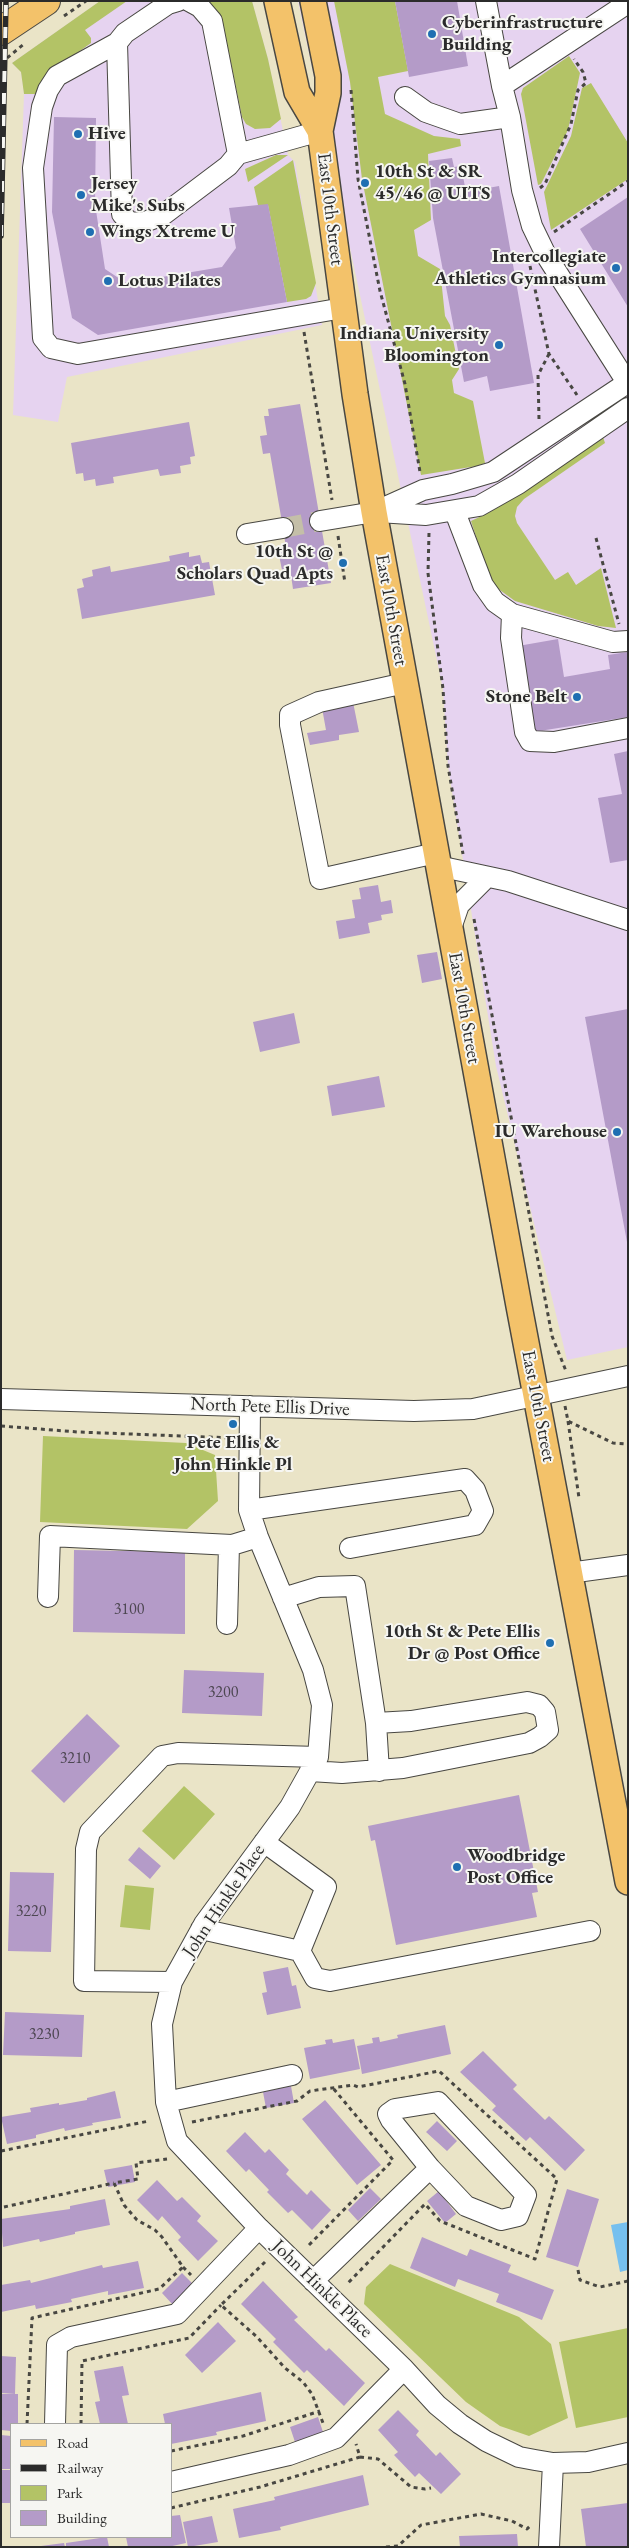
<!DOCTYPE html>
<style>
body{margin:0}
#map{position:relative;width:629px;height:2548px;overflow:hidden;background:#eae4c7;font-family:"EB Garamond",serif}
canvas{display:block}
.frame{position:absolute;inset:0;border:2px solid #2b2b2b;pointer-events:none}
.legend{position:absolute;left:10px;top:2423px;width:162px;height:115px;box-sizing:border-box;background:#f6f6f2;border:1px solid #a5a5a2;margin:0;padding:6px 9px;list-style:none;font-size:15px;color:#2b2b2b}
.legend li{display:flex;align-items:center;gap:10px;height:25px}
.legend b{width:25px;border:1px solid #a5a5a2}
</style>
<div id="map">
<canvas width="629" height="2548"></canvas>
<div class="frame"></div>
<ul class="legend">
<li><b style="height:6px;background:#f3c26a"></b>Road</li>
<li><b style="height:6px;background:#2b2b2b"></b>Railway</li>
<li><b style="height:14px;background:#b3c366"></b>Park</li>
<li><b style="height:14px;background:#b49bc8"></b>Building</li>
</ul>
</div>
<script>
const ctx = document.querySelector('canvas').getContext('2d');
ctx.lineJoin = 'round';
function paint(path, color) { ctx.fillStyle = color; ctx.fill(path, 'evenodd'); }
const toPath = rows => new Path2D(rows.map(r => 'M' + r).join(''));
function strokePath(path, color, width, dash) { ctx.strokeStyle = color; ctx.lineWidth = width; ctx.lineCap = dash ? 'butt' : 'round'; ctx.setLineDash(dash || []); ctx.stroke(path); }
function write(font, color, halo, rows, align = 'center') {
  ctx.font = font + ' "EB Garamond",serif'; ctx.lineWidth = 4; ctx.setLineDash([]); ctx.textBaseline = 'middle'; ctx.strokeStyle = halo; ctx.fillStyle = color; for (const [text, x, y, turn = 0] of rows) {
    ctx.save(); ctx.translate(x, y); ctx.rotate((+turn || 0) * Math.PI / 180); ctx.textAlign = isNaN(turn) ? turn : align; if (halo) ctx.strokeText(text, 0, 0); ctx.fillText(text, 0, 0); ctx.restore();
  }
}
paint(toPath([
 [100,1,252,1,268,59,288,155,295,162,322,325,67,377,58,422,13,415,24,94,21,72,12,63],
 [298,1,628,1,628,1347,567,1360,496,1066,448,766,443,689]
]), '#e6d3f0');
paint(toPath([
 [100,1,127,1,85,30,91,38,91,43,52,71,38,87,37,94,24,94,21,72,12,63],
 [207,1,252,1,268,59,281,119,270,128,255,129,246,124,242,117,222,19],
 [334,1,395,1,408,71,378,77,385,114,434,136,460,139,461,146,428,154,431,220,414,230,418,256,440,269,445,316,450,325,459,369,452,380,454,393,473,401,485,463,477,466,421,475,362,179,350,82],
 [569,56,580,73,568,130,541,184,538,185,521,94,523,88],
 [591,83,628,143,628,179,551,230,544,192,571,136,582,88],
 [276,155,288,155,248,182,245,169],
 [293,160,316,283,311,296,306,299,287,302,268,205,258,205,254,187],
 [602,434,605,443,524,499,517,507,515,516,517,523,555,580,568,572,576,585,601,568,616,628,598,626,515,601,497,588,489,577,471,521,490,512],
 [43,1436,186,1443,215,1455,218,1501,187,1529,40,1522],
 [184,1786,215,1814,174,1860,142,1831],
 [125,1885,154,1888,150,1930,120,1927],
 [390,2264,519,2317,551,2344,568,2418,529,2436,500,2426,466,2402,364,2304,366,2287],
 [628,2328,628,2417,576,2428,559,2342]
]), '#b3c366');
paint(toPath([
 [628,2222,628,2270,620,2272,611,2225]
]), '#76c0ef');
paint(toPath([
 [395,1,457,1,468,66,409,77],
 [54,117,96,118,95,204,105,269,126,283,222,267,236,248,229,208,268,204,287,302,98,335,72,318,52,212],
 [452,158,454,167,461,166,466,192,499,186,534,383,490,391,487,376,464,382,433,218,429,161],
 [628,197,628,307,580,229],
 [300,404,331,583,293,589,290,568,282,570,278,550,286,548,283,528,270,453,263,454,260,436,267,435,264,416,269,416,268,409],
 [189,422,195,456,190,457,191,464,180,466,181,473,160,476,158,469,113,477,114,483,96,486,95,479,84,481,83,473,76,474,71,443],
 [189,552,189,557,200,555,202,563,209,562,215,595,82,619,77,589,84,587,82,579,93,576,92,570,110,566,111,572,170,561,169,556],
 [558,639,564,677,610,669,608,655,628,652,628,717,533,732,518,646],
 [353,702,359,732,339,735,339,740,310,745,307,733,326,730,322,708],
 [628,751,628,860,610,863,598,798,622,794,614,754],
 [378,885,381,902,391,900,393,913,381,915,382,920,368,923,370,933,339,939,336,921,355,918,352,900,361,899,359,888],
 [437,952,442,979,422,983,417,955],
 [628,1009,628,1242,627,1242,585,1017],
 [294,1013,300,1043,260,1052,253,1022],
 [379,1076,385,1107,332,1116,327,1086],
 [74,1550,185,1552,185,1634,73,1632],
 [184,1670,264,1673,262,1716,182,1713],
 [87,1714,120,1746,64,1803,31,1771],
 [519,1795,538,1892,532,1893,537,1917,396,1945,375,1840,371,1841,368,1826],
 [139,1847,161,1866,150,1879,128,1860],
 [10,1872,54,1873,51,1952,8,1951],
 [288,1967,292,1986,296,1985,301,2008,267,2015,262,1993,267,1992,263,1972],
 [5,2012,84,2015,82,2057,3,2055],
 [445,2025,451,2054,362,2074,357,2046,373,2043,372,2038,379,2037,380,2042,398,2038,397,2035],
 [332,2039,333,2043,354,2039,360,2069,310,2079,304,2048,326,2044,325,2040],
 [483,2051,517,2085,513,2089,545,2120,549,2116,585,2150,565,2171,530,2137,526,2141,492,2110,496,2106,460,2072],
 [291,2086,294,2103,266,2108,263,2092],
 [115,2091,121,2118,92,2123,93,2125,65,2131,64,2128,36,2135,36,2138,7,2144,1,2117,31,2112,30,2108,59,2103,59,2105,87,2100,87,2098],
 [325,2100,381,2165,357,2185,302,2119],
 [437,2121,457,2141,447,2151,426,2132],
 [245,2132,265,2153,269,2149,289,2170,286,2174,307,2195,311,2190,331,2210,312,2230,292,2210,288,2213,267,2192,269,2190,249,2169,246,2172,226,2151],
 [132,2165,135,2182,108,2187,104,2170],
 [157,2180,177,2201,182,2197,201,2216,197,2221,218,2241,198,2261,178,2240,181,2237,162,2216,158,2221,137,2200],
 [370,2188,381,2199,358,2221,348,2210],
 [567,2189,599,2199,578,2267,546,2257],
 [439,2191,456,2214,445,2223,427,2201],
 [105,2199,110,2225,75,2232,75,2234,40,2242,39,2239,3,2247,1,2219,70,2209,70,2206],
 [422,2237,467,2256,470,2249,511,2265,508,2272,554,2290,542,2320,496,2302,499,2294,458,2279,455,2287,410,2268],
 [138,2261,144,2288,108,2295,108,2291,71,2299,72,2302,36,2309,35,2305,1,2312,1,2285,30,2280,31,2283,102,2265,103,2268],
 [182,2273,194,2285,173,2305,162,2293],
 [263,2281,298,2317,294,2320,326,2351,329,2348,365,2383,344,2406,307,2370,304,2373,273,2342,276,2339,241,2304],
 [218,2322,236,2341,202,2373,185,2355],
 [1,2356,16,2357,15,2394,1,2393],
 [123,2366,129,2395,122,2396,128,2424,100,2424,95,2402,100,2401,94,2371],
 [261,2392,266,2421,216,2432,217,2435,171,2444,171,2424,165,2424,163,2414],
 [1,2394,18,2394,18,2424,11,2424,11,2431,1,2430],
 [398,2410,419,2431,416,2435,436,2456,440,2452,461,2474,441,2494,419,2473,415,2477,394,2455,398,2452,378,2430],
 [318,2417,323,2432,295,2442,290,2427],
 [1,2435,11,2436,11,2469,1,2469],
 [1,2470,11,2470,11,2503,1,2503],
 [363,2475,369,2505,280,2527,281,2530,239,2538,233,2509,275,2500,274,2497],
 [628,2503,628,2547,586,2547,581,2509],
 [180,2515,186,2543,168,2547,128,2547,126,2537,171,2537,171,2516],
 [212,2516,218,2542,188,2547,183,2522],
 [517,2534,518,2547,460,2547,459,2536],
 [107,2537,109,2547,66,2547,66,2543],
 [64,2543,65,2547,41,2547,41,2546]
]), '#b49bc8');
strokePath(toPath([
 [283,528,320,521]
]), '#c4bfa8', 20, [20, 10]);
const minor = toPath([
 [178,1,168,4,125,33,117,43,122,214,129,222,142,223,163,215,228,166,238,154,320,131],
 [189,1,200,7,212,21,238,154],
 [486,1,502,86],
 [117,43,57,76,48,90,42,107,33,168,43,338,51,348,78,354,343,308],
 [405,97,426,112,460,124,510,117,502,86,628,3],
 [510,117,522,190,532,226,546,255,628,384],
 [378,512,426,515,479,506,518,484,628,408],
 [455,512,483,585,495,602,512,614,613,642,628,641],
 [320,521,374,512,423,490,452,484,493,472,627,383],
 [247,534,283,528],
 [512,614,511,638,525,732,530,741,554,742,628,728],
 [405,683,319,702,290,715,290,725,320,879,436,853],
 [438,866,508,881,628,920],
 [450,931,459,905,487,877],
 [1,1399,414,1411,473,1409,628,1376],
 [250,1406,249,1510,258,1537,313,1670,322,1705,318,1757,290,1807,204,1924,172,1982,162,2024,166,2102,177,2141,259,2228,404,2369,437,2405,460,2424,486,2441,519,2457,535,2460,553,2463,588,2462,628,2453],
 [249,1510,465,1479,475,1490,483,1511,475,1525,350,1548],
 [569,1573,628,1565],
 [48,1597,50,1536,232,1545,258,1537],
 [283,1598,319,1587,355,1586,376,1723,379,1771],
 [227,1624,229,1545],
 [310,1771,342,1773,403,1768,529,1743,540,1737,548,1730,545,1712,539,1705,527,1702,411,1721,376,1723],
 [201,1929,300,1951,326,1887,264,1842],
 [300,1951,315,1978,330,1981,590,1931],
 [172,1982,84,1981,86,1849,90,1832,162,1756,178,1753,318,1757],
 [166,2102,292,2075],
 [313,2281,430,2168,466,2206,501,2220,518,2216,526,2195,438,2102,395,2109,388,2114,391,2120,430,2168],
 [55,2424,57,2345,71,2337,177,2314,259,2228],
 [171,2482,289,2455,336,2438,404,2369],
 [549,2547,553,2463]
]);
const major = toPath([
 [277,1,297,92,320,131],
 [313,1,328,76,328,93,320,131,355,394,374,512,519,1306,628,1882]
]);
const highway = toPath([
 [1,31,46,1]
]);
strokePath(minor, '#484742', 22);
strokePath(major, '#484742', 28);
strokePath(highway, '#484742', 30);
strokePath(toPath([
 [64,16,86,1],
 [1,63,24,44],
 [351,90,358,179,380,291,405,384,420,472],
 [540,188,545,184,571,124,578,90,586,83,583,72,574,59],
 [554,232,628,181],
 [530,266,549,354,577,395],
 [304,332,332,500],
 [539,419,538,375,549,354],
 [429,533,428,573,443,689,448,766,463,854],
 [338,536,345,583],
 [596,538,619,624],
 [474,919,552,1336,566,1371],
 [565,1406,568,1421,613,1443,628,1444],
 [568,1421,579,1498],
 [1,1426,78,1432,233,1438],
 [192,2122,297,2101,310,2091,353,2085,358,2087,439,2071,557,2179,535,2259,440,2221,425,2204,347,2284],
 [1,2151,149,2121],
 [4,2207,114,2183],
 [309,2245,393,2160,333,2088],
 [265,2262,221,2305,257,2337,285,2368,303,2382,312,2394,323,2423],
 [183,2267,191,2275],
 [578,2270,580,2280,600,2287,628,2281],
 [27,2424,32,2318,159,2289,183,2267,162,2237,155,2230,137,2220,124,2205,114,2183,138,2179,136,2163,167,2159],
 [81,2424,82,2361,189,2338,221,2305],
 [171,2451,243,2436,320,2411],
 [360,2457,378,2459,411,2487,425,2489,431,2488],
 [171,2508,260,2487,360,2457,356,2444],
 [386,2547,398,2546,421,2525,481,2514,512,2521,527,2529,532,2524]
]), '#484742', 3, [4, 4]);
strokePath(minor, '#fff', 20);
strokePath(major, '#f3c26a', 25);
strokePath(highway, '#f3c26a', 28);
const rail = toPath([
 [1,236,6,1]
]);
strokePath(rail, '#2b2b2b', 5.5);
strokePath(rail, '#f6f6f2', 4, [11]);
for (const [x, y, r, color] of [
 [432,34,5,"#1f6fb2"],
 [78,134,5,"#1f6fb2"],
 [365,183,5,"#1f6fb2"],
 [81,195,5,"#1f6fb2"],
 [90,232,5,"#1f6fb2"],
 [616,268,5,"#1f6fb2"],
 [108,281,5,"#1f6fb2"],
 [499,345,5,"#1f6fb2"],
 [343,563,5,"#1f6fb2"],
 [577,697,5,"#1f6fb2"],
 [617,1132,5,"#1f6fb2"],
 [233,1424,5,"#1f6fb2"],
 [550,1643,5,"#1f6fb2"],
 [457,1867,5,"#1f6fb2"]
]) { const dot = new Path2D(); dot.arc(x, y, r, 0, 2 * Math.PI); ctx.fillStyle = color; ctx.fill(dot); strokePath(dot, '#f6f6f2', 2); }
write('16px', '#4d4752', null, [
 ["3100",129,1610],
 ["3200",223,1693],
 ["3210",75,1759],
 ["3220",31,1912],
 ["3230",44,2035]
]);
write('bold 19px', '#2b2b2b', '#f6f6f2', [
 ["Cyberinfrastructure",442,23],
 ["Building",442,45],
 ["Hive",88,134],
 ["10th St & SR",375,172],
 ["45/46 @ UITS",375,194],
 ["Jersey",91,184],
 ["Mike's Subs",91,206],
 ["Wings Xtreme U",100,232],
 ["Intercollegiate",606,257,"right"],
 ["Athletics Gymnasium",606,279,"right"],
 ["Lotus Pilates",118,281],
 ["Indiana University",489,334,"right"],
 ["Bloomington",489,356,"right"],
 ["10th St @",333,552,"right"],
 ["Scholars Quad Apts",333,574,"right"],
 ["Stone Belt",567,697,"right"],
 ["IU Warehouse",607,1132,"right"],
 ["Pete Ellis &",233,1443,"center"],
 ["John Hinkle Pl",233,1465,"center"],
 ["10th St & Pete Ellis",540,1632,"right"],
 ["Dr @ Post Office",540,1654,"right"],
 ["Woodbridge",467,1856],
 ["Post Office",467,1878]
], 'left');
write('19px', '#2b2b2b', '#f6f6f2', [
 ["East 10th Street",330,209,83],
 ["East 10th Street",391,610,80],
 ["East 10th Street",464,1008,80],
 ["East 10th Street",538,1406,79],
 ["North Pete Ellis Drive",270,1407,2],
 ["John Hinkle Place",224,1901,-56],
 ["John Hinkle Place",322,2289,44]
]);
</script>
